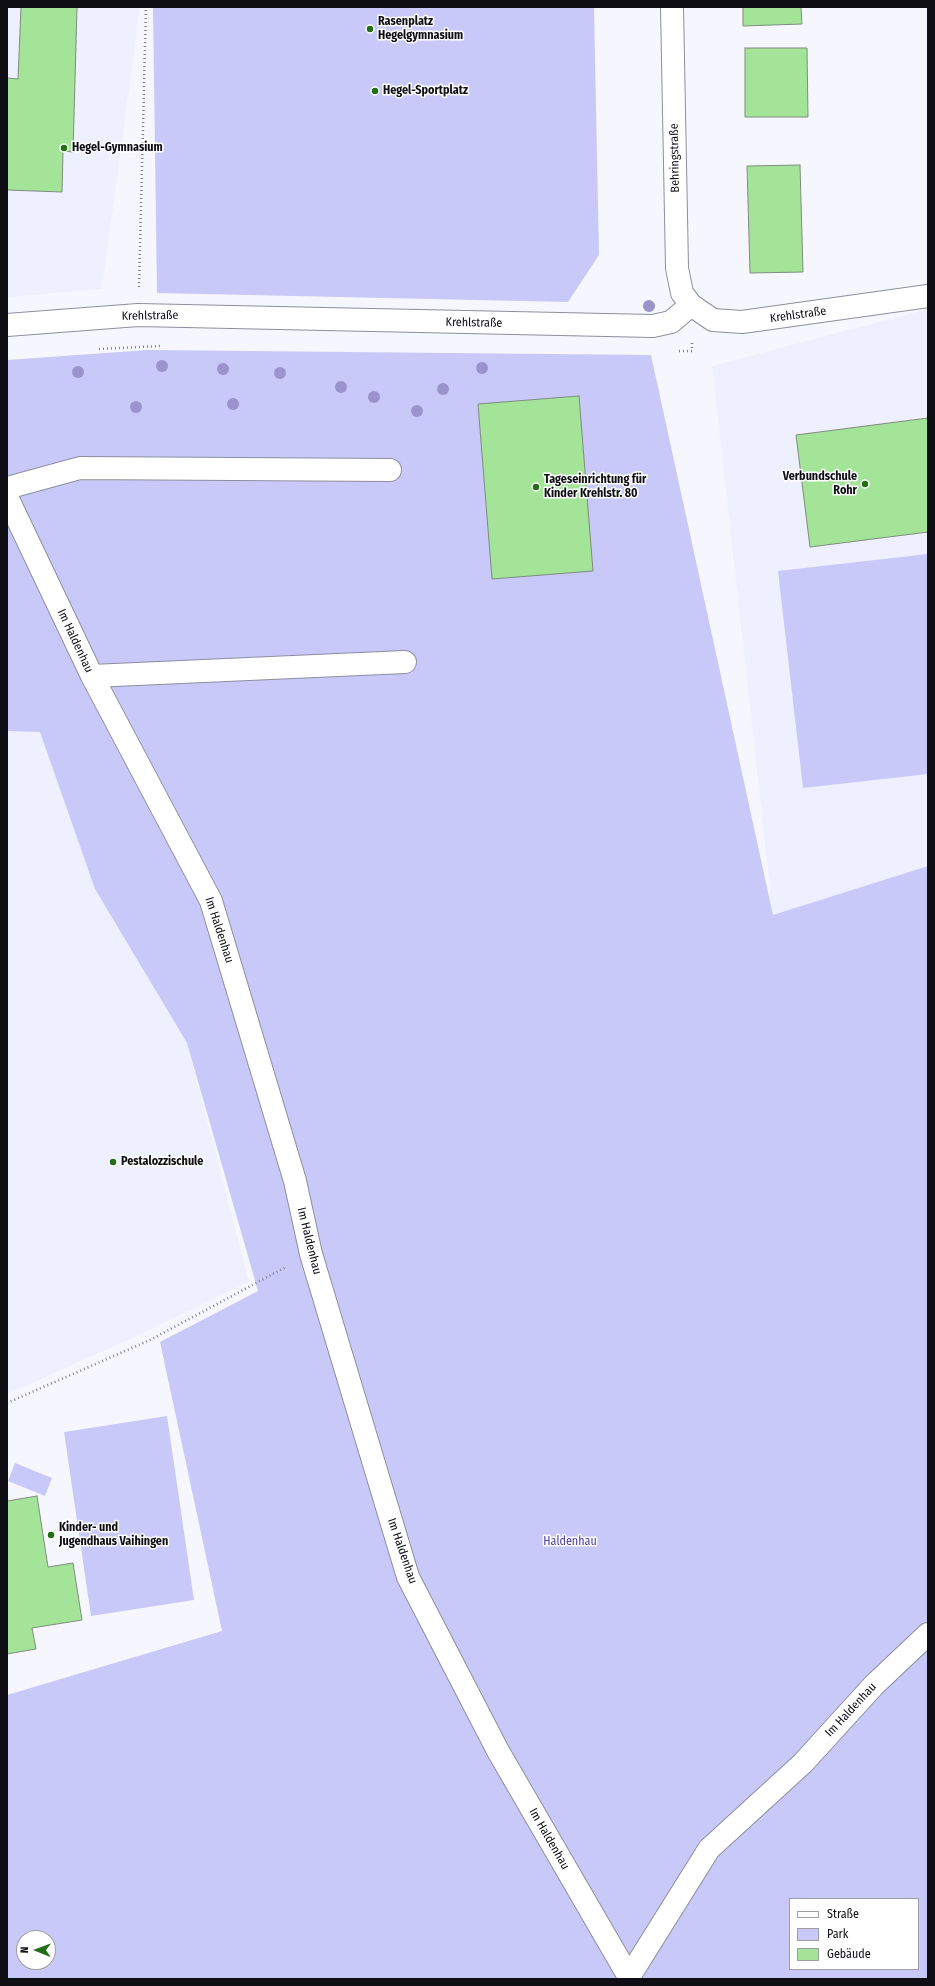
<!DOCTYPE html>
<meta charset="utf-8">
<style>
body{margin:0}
#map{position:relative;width:935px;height:1986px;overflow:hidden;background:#f6f7fe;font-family:"Fira Sans Condensed",sans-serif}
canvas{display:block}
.frame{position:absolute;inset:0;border:8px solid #0e0e14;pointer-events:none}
.legend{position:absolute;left:789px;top:1898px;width:130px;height:72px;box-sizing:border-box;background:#fff;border:1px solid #9f9fa1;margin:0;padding:5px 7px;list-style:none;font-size:12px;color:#0e0e14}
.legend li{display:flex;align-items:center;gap:8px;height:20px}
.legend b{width:20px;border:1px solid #9f9fa1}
.north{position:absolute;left:16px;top:1930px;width:40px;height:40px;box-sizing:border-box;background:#fff;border:1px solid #9f9fa1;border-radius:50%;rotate:271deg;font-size:11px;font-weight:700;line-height:16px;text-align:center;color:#0e0e14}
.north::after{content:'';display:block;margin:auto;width:14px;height:18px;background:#227015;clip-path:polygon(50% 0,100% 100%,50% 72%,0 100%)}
</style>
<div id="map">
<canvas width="935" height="1986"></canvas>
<div class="frame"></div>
<ul class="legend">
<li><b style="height:5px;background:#fff"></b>Straße</li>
<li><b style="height:11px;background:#c8c9f8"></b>Park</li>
<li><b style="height:11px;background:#a3e499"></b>Gebäude</li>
</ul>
<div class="north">N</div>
</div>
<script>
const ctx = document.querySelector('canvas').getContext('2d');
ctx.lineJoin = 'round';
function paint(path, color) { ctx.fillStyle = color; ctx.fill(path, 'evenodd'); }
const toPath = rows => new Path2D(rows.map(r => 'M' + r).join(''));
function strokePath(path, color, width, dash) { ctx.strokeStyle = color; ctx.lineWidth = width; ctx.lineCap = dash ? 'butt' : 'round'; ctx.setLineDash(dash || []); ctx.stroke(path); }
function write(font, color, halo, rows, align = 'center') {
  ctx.font = font + ' "Fira Sans Condensed",sans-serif'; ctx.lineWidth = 3; ctx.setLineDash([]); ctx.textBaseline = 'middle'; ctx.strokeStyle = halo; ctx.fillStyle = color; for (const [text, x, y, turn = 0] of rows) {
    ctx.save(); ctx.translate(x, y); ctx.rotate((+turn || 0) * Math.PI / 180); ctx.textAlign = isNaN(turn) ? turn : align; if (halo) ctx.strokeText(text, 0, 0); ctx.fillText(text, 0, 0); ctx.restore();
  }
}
paint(toPath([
 [7,7,140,7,102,289,7,297],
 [928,309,928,866,773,916,712,366],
 [7,731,40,731,95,889,187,1043,249,1282,135,1337,7,1394]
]), '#eeefff');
paint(toPath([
 [153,7,594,7,599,255,568,302,157,293],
 [148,350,651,355,773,915,928,866,928,1979,7,1979,7,1695,222,1631,160,1342,258,1291,187,1043,95,889,40,732,7,731,7,360],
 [790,1899,918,1899,918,1969,790,1969],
 [24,1938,48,1938,48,1962,24,1962],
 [928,554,928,774,803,788,778,571],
 [167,1416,194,1600,91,1616,64,1432],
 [15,1463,52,1478,45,1496,8,1481]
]), '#c8c9f8');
const building = toPath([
 [21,7,77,7,73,152,63,151,62,192,7,190,7,78,18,79,21,7],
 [743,7,801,7,802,24,743,26,743,7],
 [745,48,807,48,808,117,745,117,745,48],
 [800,165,803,272,750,273,747,166,800,165],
 [579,396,593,571,492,579,478,404,579,396],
 [928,418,928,532,810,547,796,435,928,418],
 [37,1496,48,1567,73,1563,82,1620,32,1628,36,1649,7,1654,7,1501,37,1496]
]);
paint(building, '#a3e499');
strokePath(building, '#808c7e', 1);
const minor = toPath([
 [672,7,677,268,682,293,691,305,713,320,742,322,928,296],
 [7,325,138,315,653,326,671,322,691,305],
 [7,488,80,468,390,470],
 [7,497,92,676,211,901,295,1181,311,1254,408,1577,498,1751,629,1977,628,1979],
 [92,676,405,662],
 [629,1977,709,1849,803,1763,874,1685,928,1634]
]);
strokePath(minor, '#8d8e9f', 24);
strokePath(toPath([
 [139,287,146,7],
 [99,349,160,346],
 [679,351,692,351,692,342],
 [7,1403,150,1340,286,1267]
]), '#808087', 2.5, [1, 3]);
strokePath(minor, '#fff', 22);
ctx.fillStyle = '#9a93cc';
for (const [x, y] of [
 [649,306],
 [162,366],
 [482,368],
 [223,369],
 [78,372],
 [280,373],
 [341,387],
 [443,389],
 [374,397],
 [233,404],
 [136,407],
 [417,411]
]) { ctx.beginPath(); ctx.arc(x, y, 6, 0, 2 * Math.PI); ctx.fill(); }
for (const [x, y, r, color] of [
 [370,29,4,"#227015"],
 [375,91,4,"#227015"],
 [64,148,4,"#227015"],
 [865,484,4,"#227015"],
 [536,487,4,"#227015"],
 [113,1162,4,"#227015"],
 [51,1535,4,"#227015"]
]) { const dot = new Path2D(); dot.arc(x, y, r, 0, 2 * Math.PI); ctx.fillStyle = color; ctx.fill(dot); strokePath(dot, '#fff', 1.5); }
write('bold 12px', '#0e0e14', '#fff', [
 ["Rasenplatz",378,22],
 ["Hegelgymnasium",378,36],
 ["Hegel-Sportplatz",383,91],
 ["Hegel-Gymnasium",72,148],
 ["Verbundschule",857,477,"right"],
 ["Rohr",857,491,"right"],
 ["Tageseinrichtung für",544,480],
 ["Kinder Krehlstr. 80",544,494],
 ["Pestalozzischule",121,1162],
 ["Kinder- und",59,1528],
 ["Jugendhaus Vaihingen",59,1542]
], 'left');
write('12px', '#0e0e14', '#fff', [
 ["Behringstraße",675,158,-91],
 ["Krehlstraße",798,315,-8],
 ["Krehlstraße",150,316,-1],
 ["Krehlstraße",474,323,1],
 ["Im Haldenhau",75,641,65],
 ["Im Haldenhau",219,930,72],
 ["Im Haldenhau",309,1241,76],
 ["Im Haldenhau",402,1551,71],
 ["Im Haldenhau",851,1710,-47],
 ["Im Haldenhau",549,1839,60]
]);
write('12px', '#4e42a3', '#fff', [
 ["Haldenhau",570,1542]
]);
</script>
